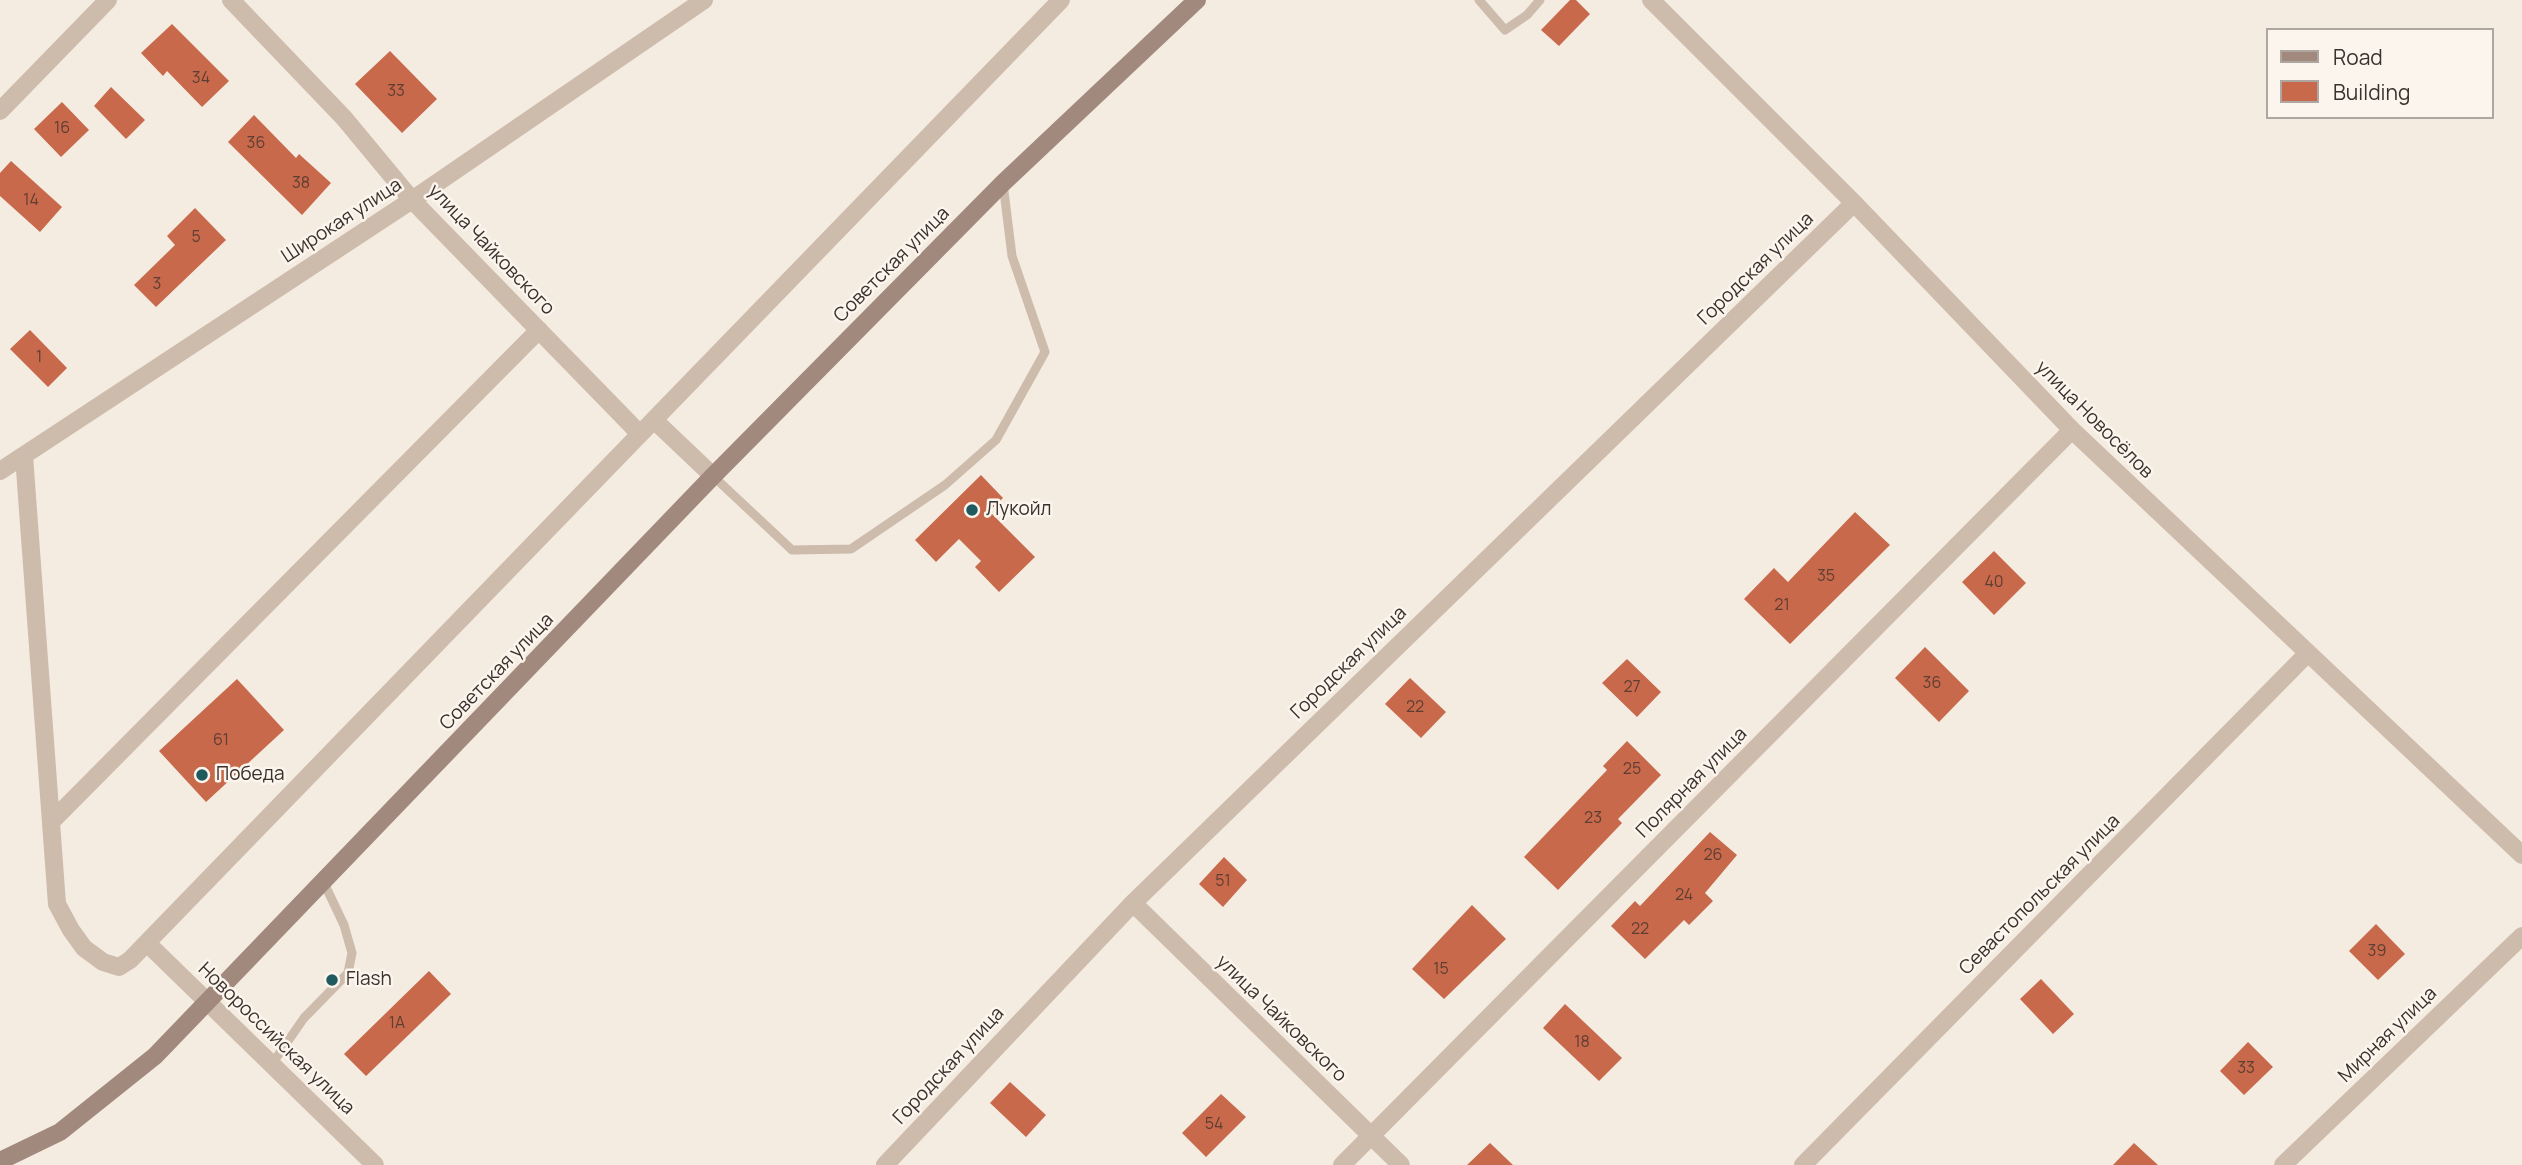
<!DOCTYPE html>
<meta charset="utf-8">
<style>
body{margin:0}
#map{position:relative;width:2522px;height:1165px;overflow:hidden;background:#f4ebe1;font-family:Manrope,sans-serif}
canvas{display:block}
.legend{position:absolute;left:2266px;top:28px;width:228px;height:91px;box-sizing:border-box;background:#fbf5ee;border:2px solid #aea6a0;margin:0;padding:9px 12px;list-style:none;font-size:21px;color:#3b302b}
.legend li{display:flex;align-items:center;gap:14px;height:35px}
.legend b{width:35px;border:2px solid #aea6a0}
</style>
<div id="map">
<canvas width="2522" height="1165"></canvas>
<ul class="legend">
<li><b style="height:9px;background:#a18a7d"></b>Road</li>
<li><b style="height:19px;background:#c8694b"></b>Building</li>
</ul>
</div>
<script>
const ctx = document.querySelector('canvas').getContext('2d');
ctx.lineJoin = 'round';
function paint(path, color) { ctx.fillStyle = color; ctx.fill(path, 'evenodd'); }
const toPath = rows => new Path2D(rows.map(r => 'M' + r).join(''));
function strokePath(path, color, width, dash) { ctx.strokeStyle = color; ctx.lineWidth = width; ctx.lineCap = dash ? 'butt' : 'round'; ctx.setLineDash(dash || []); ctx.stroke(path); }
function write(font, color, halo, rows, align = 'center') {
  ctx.font = font + ' Manrope,sans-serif'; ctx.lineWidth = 5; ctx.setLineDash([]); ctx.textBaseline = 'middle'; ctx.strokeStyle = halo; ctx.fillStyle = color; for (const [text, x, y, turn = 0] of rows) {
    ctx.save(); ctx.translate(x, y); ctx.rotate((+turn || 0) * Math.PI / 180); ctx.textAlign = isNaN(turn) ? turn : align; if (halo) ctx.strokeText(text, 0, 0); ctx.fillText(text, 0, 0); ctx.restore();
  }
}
paint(toPath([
 [1570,0,1576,0,1590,14,1559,46,1541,30],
 [172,24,229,81,202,107,167,71,163,76,141,53],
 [390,51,437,99,402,133,355,84],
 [111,87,145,120,126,139,94,106],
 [62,102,89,130,61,157,34,129],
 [254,115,296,158,299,154,331,183,302,215,228,142],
 [11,161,62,207,40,232,0,196,0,173],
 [195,208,226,240,156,307,134,285,175,245,167,236],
 [30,330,67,368,48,387,10,349],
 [981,475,1003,498,989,511,1035,557,999,592,975,567,981,561,959,539,936,562,915,540],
 [1855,512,1890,545,1790,644,1744,599,1774,568,1788,582],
 [1994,551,2026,583,1994,615,1962,582],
 [1925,647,1969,691,1939,722,1895,678],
 [1627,659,1661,692,1637,717,1602,683],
 [1410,678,1446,712,1421,738,1385,704],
 [237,679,284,730,206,802,159,751],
 [1627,741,1661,775,1618,819,1622,823,1558,890,1524,857,1607,770,1603,766],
 [1710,832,1737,855,1705,893,1713,901,1689,925,1684,920,1645,959,1611,926,1635,901,1640,906],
 [1224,857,1247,880,1223,907,1199,884],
 [1472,905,1506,939,1444,999,1412,969],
 [2376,924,2405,954,2378,980,2349,951],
 [429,971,451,994,366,1076,344,1054],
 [2041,979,2074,1014,2053,1034,2020,999],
 [1565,1004,1622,1058,1599,1081,1543,1028],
 [2248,1042,2273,1067,2244,1095,2220,1071],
 [1010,1082,1046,1115,1026,1137,990,1103],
 [1221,1094,1246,1117,1206,1157,1182,1133],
 [1490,1143,1513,1165,1467,1165],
 [2134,1143,2158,1165,2113,1165]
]), '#c8694b');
strokePath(toPath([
 [1479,0,1505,30,1527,15,1540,0],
 [713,476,792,550,851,549,945,485,996,440,1045,352,1012,256,1003,183],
 [272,1064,304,1018,348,973,352,953,344,925,324,883]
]), '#cdbbac', 9);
strokePath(toPath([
 [231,0,344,118,412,200,640,434],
 [1651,0,1854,203,2072,430,2522,855],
 [0,111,108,0],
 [654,420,713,476],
 [24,456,57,904,71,930,84,948,103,962,119,967,130,960,1061,0],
 [0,471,412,200,704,0],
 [51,822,539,330],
 [1133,903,1401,1165],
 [147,943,375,1165],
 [885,1165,1133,903,1854,203],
 [1342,1165,2072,430],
 [1803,1165,2307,654],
 [2283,1165,2522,936]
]), '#cdbbac', 18);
strokePath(toPath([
 [0,1161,60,1132,155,1056,713,476,1003,183,1197,0]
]), '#a18a7d', 18);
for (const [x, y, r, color] of [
 [972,510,7,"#1f5a5e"],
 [202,775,7,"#1f5a5e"],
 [332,980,7,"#1f5a5e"]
]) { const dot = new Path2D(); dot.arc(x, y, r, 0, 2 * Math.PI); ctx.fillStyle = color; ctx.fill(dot); strokePath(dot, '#fbf5ee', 2.5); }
write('16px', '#5e3e33', null, [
 ["34",201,79],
 ["33",396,92],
 ["16",62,129],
 ["36",256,144],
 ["38",301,184],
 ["14",31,201],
 ["5",196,238],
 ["3",157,285],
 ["1",39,358],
 ["35",1826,577],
 ["40",1994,583],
 ["21",1782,606],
 ["36",1932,684],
 ["27",1632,688],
 ["22",1415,708],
 ["61",221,741],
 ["25",1632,770],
 ["23",1593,819],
 ["26",1713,856],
 ["51",1223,882],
 ["24",1684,896],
 ["22",1640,930],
 ["39",2377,952],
 ["15",1441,970],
 ["1А",397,1024],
 ["18",1582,1043],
 ["33",2246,1069],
 ["54",1214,1125]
]);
write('19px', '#3b302b', '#fbf5ee', [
 ["Широкая улица",342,221,-33],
 ["улица Чайковского",491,250,46],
 ["Советская улица",892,265,-45],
 ["Городская улица",1756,269,-44],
 ["улица Новосёлов",2094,420,45],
 ["Городская улица",1349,663,-44],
 ["Советская улица",497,672,-46],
 ["Полярная улица",1692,783,-45],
 ["Севастопольская улица",2040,895,-45],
 ["улица Чайковского",1281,1019,44],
 ["Мирная улица",2388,1035,-44],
 ["Новороссийская улица",276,1039,44],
 ["Городская улица",949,1066,-47]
]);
write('19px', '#3b302b', '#fbf5ee', [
 ["Лукойл",986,510],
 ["Победа",216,775],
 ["Flash",346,980]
], 'left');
</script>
